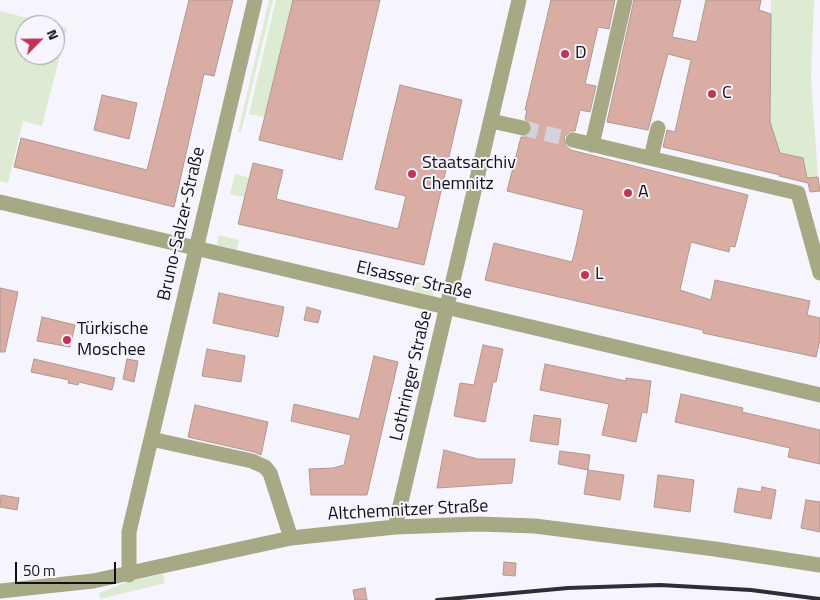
<!DOCTYPE html>
<meta charset="utf-8">
<style>
body{margin:0}
#map{position:relative;width:820px;height:600px;overflow:hidden;background:#f6f4fc;font-family:"Titillium Web",sans-serif}
canvas{display:block}
.north{position:absolute;left:15px;top:15px;width:50px;height:50px;box-sizing:border-box;background:#f6f4fc;border:1px solid #9b99a1;border-radius:50%;rotate:67deg;font-size:14px;font-weight:700;line-height:20px;text-align:center;color:#121118}
.north::after{content:'';display:block;margin:auto;width:18px;height:22px;background:#c23358;clip-path:polygon(50% 0,100% 100%,50% 72%,0 100%)}
.scale{position:absolute;left:15px;top:562px;width:101px;height:22px;box-sizing:border-box;border:2px solid #121118;border-top:0;padding-left:6px;font-size:15px;line-height:18px;white-space:nowrap;color:#121118;-webkit-text-stroke:4px #f6f4fc;paint-order:stroke}
</style>
<div id="map">
<canvas width="820" height="600"></canvas>
<div class="north">N</div>
<div class="scale">50 m</div>
</div>
<script>
const ctx = document.querySelector('canvas').getContext('2d');
ctx.lineJoin = 'round';
function paint(path, color) { ctx.fillStyle = color; ctx.fill(path, 'evenodd'); }
const toPath = rows => new Path2D(rows.map(r => 'M' + r).join(''));
function strokePath(path, color, width, dash) { ctx.strokeStyle = color; ctx.lineWidth = width; ctx.lineCap = dash ? 'butt' : 'round'; ctx.setLineDash(dash || []); ctx.stroke(path); }
function write(font, color, halo, rows, align = 'center') {
  ctx.font = font + ' "Titillium Web",sans-serif'; ctx.lineWidth = 4; ctx.setLineDash([]); ctx.textBaseline = 'middle'; ctx.strokeStyle = halo; ctx.fillStyle = color; for (const [text, x, y, turn = 0] of rows) {
    ctx.save(); ctx.translate(x, y); ctx.rotate((+turn || 0) * Math.PI / 180); ctx.textAlign = isNaN(turn) ? turn : align; if (halo) ctx.strokeText(text, 0, 0); ctx.fillText(text, 0, 0); ctx.restore();
  }
}
paint(toPath([
 [269,0,273,0,241,132,238,132],
 [276,0,293,0,264,117,249,114],
 [771,0,814,0,811,78,818,177,807,178,803,158,780,153,770,122],
 [0,11,67,28,42,126,23,121,8,183,0,181],
 [25,25,55,25,55,55,25,55],
 [235,174,249,178,244,197,230,194],
 [219,235,239,240,237,250,217,245],
 [415,282,435,286,433,296,413,291],
 [163,574,165,583,100,599,99,593,133,580]
]), '#deebd3');
const building = toPath([
 [189,0,233,0,214,76,204,74,174,207,14,167,21,138,147,170,189,0],
 [293,0,380,0,342,160,259,140,293,0],
 [551,0,615,0,609,29,598,27,585,84,596,86,590,112,580,110,575,131,570,131,564,137,566,146,571,150,748,195,735,247,730,246,729,252,691,242,680,290,711,300,715,280,810,301,807,315,820,318,820,340,816,357,703,333,703,330,485,280,494,243,572,262,576,246,584,210,507,191,521,137,526,137,532,130,532,125,525,119,527,110,525,110,551,0],
 [634,0,681,0,672,37,697,42,706,0,761,0,759,10,771,14,770,122,780,153,803,158,807,178,818,177,820,191,810,192,808,183,779,176,780,175,663,147,667,130,675,132,691,60,668,54,648,130,607,122,634,0],
 [400,85,462,100,424,265,238,224,253,163,283,170,276,199,398,229,406,196,375,189,400,85],
 [102,95,137,103,129,139,94,130,102,95],
 [0,288,18,292,5,352,0,352,0,288],
 [219,293,284,307,278,337,213,323,219,293],
 [307,307,321,311,318,323,304,320,307,307],
 [42,317,75,325,70,347,37,341,42,317],
 [483,345,503,349,496,382,493,382,485,422,454,416,460,383,474,385,483,345],
 [207,349,245,356,241,382,202,376,207,349],
 [374,356,398,362,367,495,311,495,309,469,333,468,344,465,351,435,291,421,294,404,359,419,374,356],
 [34,359,115,378,112,390,79,382,78,385,68,383,69,380,31,372,34,359],
 [127,359,138,361,134,382,123,379,127,359],
 [545,364,626,381,626,378,651,381,647,413,642,412,636,442,602,435,609,404,540,390,545,364],
 [681,394,743,408,742,412,820,430,820,464,788,457,790,448,675,422,681,394],
 [195,405,268,422,261,455,254,452,188,437,195,405],
 [534,415,561,419,558,445,530,441,534,415],
 [444,450,478,459,515,459,512,483,437,488,444,450],
 [560,451,590,455,588,470,558,464,560,451],
 [588,470,624,475,620,500,584,494,588,470],
 [658,475,694,480,690,512,654,507,658,475],
 [762,487,776,490,771,519,734,512,738,488,761,492,762,487],
 [1,495,19,498,17,510,0,507,1,495],
 [806,500,820,502,820,532,801,528,806,500],
 [504,562,516,563,515,576,503,575,504,562],
 [365,588,367,600,355,600,353,590,365,588]
]);
paint(building, '#d9ada3');
strokePath(building, '#af9892', 1);
strokePath(toPath([
 [523,128,573,140]
]), '#d4d2da', 15, [15, 8]);
strokePath(toPath([
 [491,121,523,128],
 [573,140,798,193,820,273],
 [592,145,625,0],
 [651,158,658,128],
 [0,202,820,395],
 [151,439,252,461,265,467,270,473,291,538],
 [395,527,519,0],
 [129,575,129,532,255,0],
 [0,591,93,581,291,538,395,527,478,524,535,526,715,549,820,565]
]), '#a6a984', 15);
strokePath(toPath([
 [437,600,568,588,660,585,751,590,820,599]
]), '#2f2e35', 4);
for (const [x, y, r, color] of [
 [565,54,5,"#c23358"],
 [712,94,5,"#c23358"],
 [412,174,5,"#c23358"],
 [628,193,5,"#c23358"],
 [585,275,5,"#c23358"],
 [67,340,5,"#c23358"]
]) { const dot = new Path2D(); dot.arc(x, y, r, 0, 2 * Math.PI); ctx.fillStyle = color; ctx.fill(dot); strokePath(dot, '#f6f4fc', 2); }
write('18px', '#121118', '#f6f4fc', [
 ["D",575,54],
 ["C",722,94],
 ["Staatsarchiv",422,164],
 ["Chemnitz",422,185],
 ["A",638,193],
 ["L",595,275],
 ["Türkische",77,330],
 ["Moschee",77,351]
], 'left');
write('18px', '#121118', '#f6f4fc', [
 ["Bruno-Salzer-Straße",182,224,-77],
 ["Elsasser Straße",414,281,13],
 ["Lothringer Straße",412,376,-77],
 ["Altchemnitzer Straße",408,511,-3]
]);
</script>
